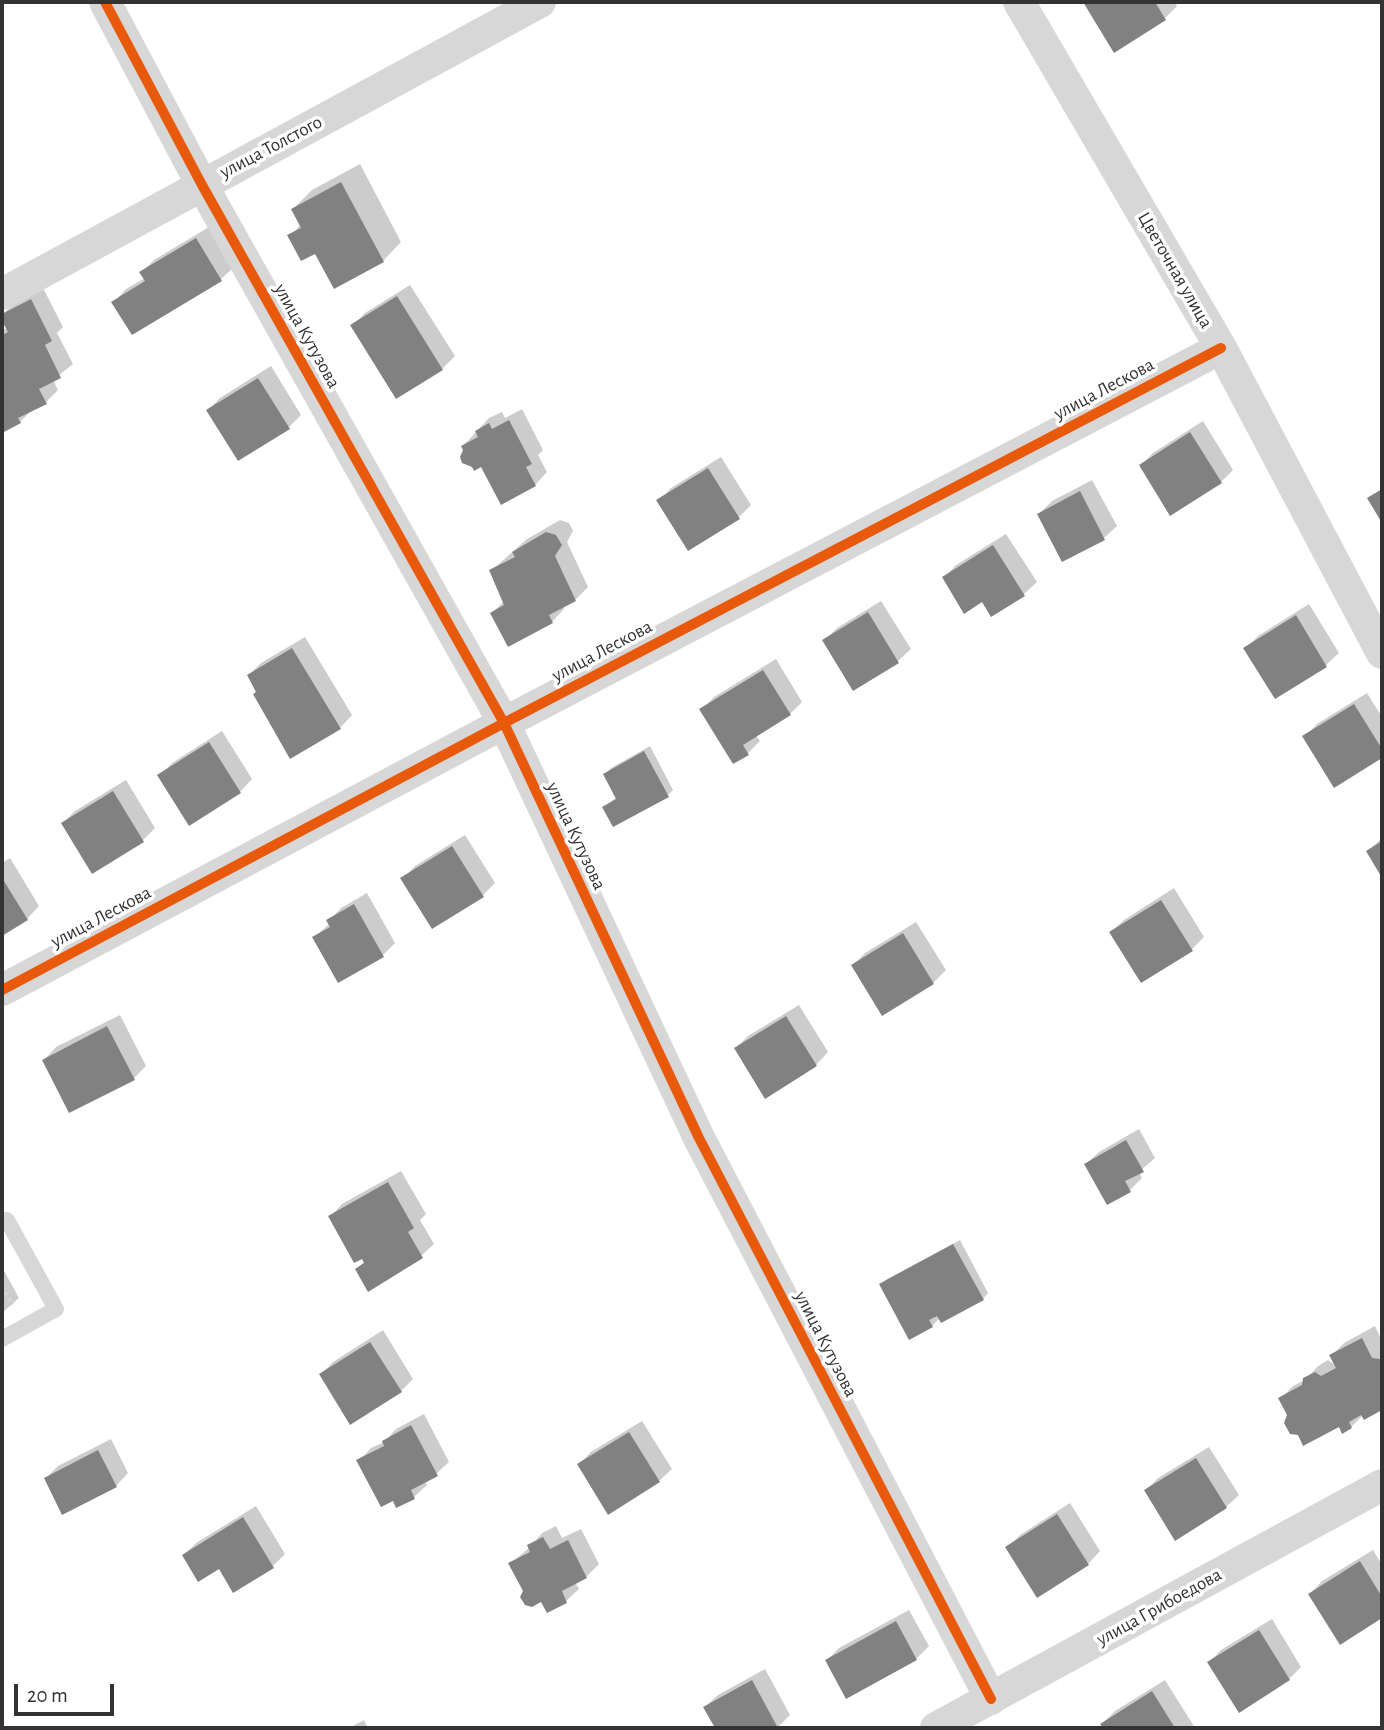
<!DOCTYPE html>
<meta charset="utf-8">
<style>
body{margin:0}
#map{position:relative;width:1384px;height:1730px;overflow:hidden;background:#fff;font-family:"Alegreya Sans",sans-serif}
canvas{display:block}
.frame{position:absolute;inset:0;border:4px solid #333;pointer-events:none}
.scale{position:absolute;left:14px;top:1684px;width:100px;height:32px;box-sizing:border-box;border:4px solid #333;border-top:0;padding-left:9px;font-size:21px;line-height:24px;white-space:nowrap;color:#333;-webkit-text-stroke:5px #fff;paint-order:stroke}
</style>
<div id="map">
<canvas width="1384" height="1730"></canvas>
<div class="frame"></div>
<div class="scale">20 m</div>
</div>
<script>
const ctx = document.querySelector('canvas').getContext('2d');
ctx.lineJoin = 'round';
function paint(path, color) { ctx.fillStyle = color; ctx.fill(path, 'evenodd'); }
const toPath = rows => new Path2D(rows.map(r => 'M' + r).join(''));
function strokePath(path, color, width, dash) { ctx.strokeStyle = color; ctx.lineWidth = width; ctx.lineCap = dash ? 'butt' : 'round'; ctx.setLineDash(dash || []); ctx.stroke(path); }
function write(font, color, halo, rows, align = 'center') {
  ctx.font = font + ' "Alegreya Sans",sans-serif'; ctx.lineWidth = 7; ctx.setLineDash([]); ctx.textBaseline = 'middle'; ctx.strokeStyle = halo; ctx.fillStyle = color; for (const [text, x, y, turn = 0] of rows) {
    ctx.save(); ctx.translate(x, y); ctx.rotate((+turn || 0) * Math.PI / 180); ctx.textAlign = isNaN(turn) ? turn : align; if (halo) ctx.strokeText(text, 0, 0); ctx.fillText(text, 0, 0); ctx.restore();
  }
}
paint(toPath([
 [1085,2,1175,2,1177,6,1165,18,1115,50],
 [360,164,401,242,383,261,316,252,290,236,301,224,293,209,312,190],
 [209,227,234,267,221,279,132,333,114,302,126,289,145,278,142,272,154,260],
 [410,285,455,356,442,369,397,397,352,326,365,313],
 [43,288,63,327,57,333,73,364,53,380,58,390,46,402,32,410,20,422,2,431,2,330,7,328,2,315,13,304],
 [271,366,301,415,289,427,208,410,220,398],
 [522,409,543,450,538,455,547,472,535,485,482,465,463,446,489,418,502,412,505,418],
 [1203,421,1233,470,1221,482,1141,465,1153,453],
 [721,457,751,505,739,517,659,501,671,488],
 [1092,480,1117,526,1104,538,1039,514,1052,501],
 [560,520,569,523,573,531,567,542,588,587,575,600,563,606,564,609,552,622,492,613,504,601,491,571,527,539],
 [1006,534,1037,582,1024,594,992,614,983,600,944,578,956,565],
 [881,601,911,649,898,661,854,689,824,641,837,628],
 [1309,604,1339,653,1326,665,1276,697,1246,648,1258,636],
 [305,637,352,715,340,728,258,691,249,675,261,663],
 [776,659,802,702,790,714,756,735,760,741,748,753,702,710,714,697],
 [1367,693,1382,717,1382,756,1335,785,1305,737,1317,724],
 [222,731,252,779,240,792,160,775,172,763],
 [650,746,673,790,667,796,604,807,617,797,605,774,611,768],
 [126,780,155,828,143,840,63,823,75,811],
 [465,835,495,883,483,895,403,879,415,866],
 [1382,838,1382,874,1368,851],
 [10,858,39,906,27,919,2,934,2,863],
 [1174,888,1204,937,1192,949,1111,932,1124,920],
 [367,893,395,943,383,955,338,980,314,938,330,923,329,921,341,908],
 [916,922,946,970,933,983,883,1014,853,965,865,953],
 [799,1005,828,1052,816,1065,736,1048,748,1036],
 [120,1015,146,1066,134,1078,44,1060,56,1047],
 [1139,1129,1155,1158,1139,1172,1142,1178,1130,1190,1086,1164,1099,1152],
 [401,1171,426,1214,420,1220,434,1244,421,1256,357,1269,365,1261,330,1217,342,1204],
 [960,1240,988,1293,983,1299,940,1318,932,1326,881,1285,887,1279],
 [2,1267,19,1298,2,1313],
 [1375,1326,1382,1341,1382,1409,1364,1418,1363,1415,1351,1427,1289,1415,1280,1399,1293,1386,1305,1380,1318,1366,1328,1360,1337,1366,1332,1355,1344,1343],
 [383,1330,413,1379,401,1391,321,1374,333,1362],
 [424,1414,449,1462,436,1474,425,1480,427,1485,414,1497,397,1506,393,1498,359,1461,371,1448,384,1442,396,1429],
 [642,1421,672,1469,659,1481,579,1464,591,1452],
 [111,1439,128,1473,116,1486,46,1478,58,1466],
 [1209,1447,1239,1495,1226,1507,1146,1490,1158,1478],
 [1070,1503,1100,1551,1088,1564,1008,1547,1020,1535],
 [256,1506,285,1554,273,1566,184,1555,196,1543],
 [556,1526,562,1538,581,1529,599,1564,586,1577,575,1582,579,1589,566,1601,548,1611,542,1600,525,1591,510,1564,530,1547,542,1533],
 [1373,1550,1382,1565,1382,1616,1340,1642,1310,1594,1322,1581],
 [909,1610,929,1646,916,1659,827,1660,839,1648],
 [1272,1619,1301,1667,1289,1679,1209,1662,1221,1650],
 [765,1669,790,1715,777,1728,717,1728,705,1707,718,1695],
 [1165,1680,1195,1728,1105,1728,1102,1724,1115,1711],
 [364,1720,368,1728,349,1728]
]), '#0003');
paint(toPath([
 [1083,2,1155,2,1166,20,1114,53],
 [341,182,384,262,334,289,315,254,301,261,287,235,301,228,291,209],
 [196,238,222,281,132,335,111,302,145,281,139,272],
 [397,296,443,370,396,399,350,325],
 [31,299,52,341,45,345,61,378,39,389,47,404,18,418,21,423,2,433,2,335,8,332,2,321,2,314],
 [258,378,290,429,238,461,206,410],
 [509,420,532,464,526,467,536,486,501,505,481,467,474,471,472,467,462,463,460,457,463,450,461,446,478,437,475,431,489,423,492,429],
 [1190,432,1222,483,1170,516,1139,465],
 [708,468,740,519,688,551,656,500],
 [1382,489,1382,523,1367,498],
 [1080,491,1105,540,1062,562,1037,514],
 [546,532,556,535,562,545,555,556,576,601,549,615,553,623,508,647,490,613,504,605,489,570,515,557,512,552],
 [993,545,1025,596,991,617,982,602,964,614,942,577],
 [868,612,899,663,853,691,822,640],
 [1296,615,1327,667,1275,699,1243,648],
 [292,648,341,729,290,759,253,694,256,692,247,675],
 [763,670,791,715,743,745,749,755,733,764,699,709],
 [1354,704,1382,749,1382,758,1334,788,1302,736],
 [209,742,241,793,189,826,157,775],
 [644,751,669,797,613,827,602,807,616,799,603,774],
 [113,791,144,842,92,874,61,823],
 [1382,841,1382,878,1366,851],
 [452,846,484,897,432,929,400,878],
 [2,878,28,920,2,936],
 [1161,900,1193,951,1141,983,1109,932],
 [354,904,384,957,338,983,312,937,330,927,326,920],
 [903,933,934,984,882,1016,851,965],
 [786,1016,817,1066,765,1099,734,1048],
 [107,1026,135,1080,69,1113,42,1060],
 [1126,1140,1144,1172,1125,1181,1131,1192,1107,1205,1084,1164],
 [388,1182,414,1228,408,1232,423,1258,368,1292,355,1269,364,1263,362,1259,354,1263,328,1216],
 [953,1244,984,1300,941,1323,937,1316,929,1320,933,1327,909,1340,879,1284],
 [1362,1338,1372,1358,1380,1359,1382,1364,1382,1410,1364,1420,1361,1415,1349,1422,1352,1428,1342,1434,1339,1427,1303,1446,1298,1435,1290,1434,1284,1423,1287,1415,1278,1398,1302,1385,1303,1378,1315,1372,1321,1376,1336,1368,1329,1355],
 [370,1342,402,1392,350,1425,319,1374],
 [411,1425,438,1476,411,1490,415,1499,396,1508,393,1501,381,1507,356,1460,384,1446,382,1441],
 [629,1432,660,1482,608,1515,577,1464],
 [98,1450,117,1487,62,1515,44,1478],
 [1196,1458,1227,1508,1175,1541,1144,1490],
 [1057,1514,1089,1565,1037,1598,1005,1547],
 [243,1517,274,1568,233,1593,219,1569,198,1582,182,1555],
 [543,1537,550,1549,568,1540,587,1578,562,1591,567,1603,547,1613,541,1602,532,1607,525,1605,520,1597,523,1591,508,1563,530,1552,527,1545],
 [1360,1561,1382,1597,1382,1618,1340,1645,1308,1594],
 [896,1621,917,1660,846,1699,825,1660],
 [1259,1630,1290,1680,1239,1713,1207,1662],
 [752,1680,778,1728,715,1728,703,1707],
 [1152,1691,1175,1728,1103,1728,1100,1724]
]), '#818181');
strokePath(toPath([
 [2,1286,12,1305]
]), '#d6d6d6', 4.5, [3.5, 3.5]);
strokePath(toPath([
 [2,1222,7,1220,56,1309,2,1339]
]), '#d7d7d7', 16);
strokePath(toPath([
 [105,2,202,185,504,723,699,1138,991,1699],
 [1019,2,1221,348,1382,653],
 [2,294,540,2],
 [2,990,504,723,1221,348],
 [936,1728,1382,1485]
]), '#d7d7d7', 32);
strokePath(toPath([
 [105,2,202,185,504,723,699,1138,991,1699],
 [2,990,504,723,1221,348]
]), '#e8590c', 10);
write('19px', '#333', '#fff', [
 ["улица Толстого",271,147,-28],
 ["Цветочная улица",1175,270,60],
 ["улица Кутузова",307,336,61],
 ["улица Лескова",1104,389,-28],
 ["улица Лескова",602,651,-28],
 ["улица Кутузова",576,836,65],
 ["улица Лескова",101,917,-28],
 ["улица Кутузова",826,1344,63],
 ["улица Грибоедова",1159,1607,-29]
]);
</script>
